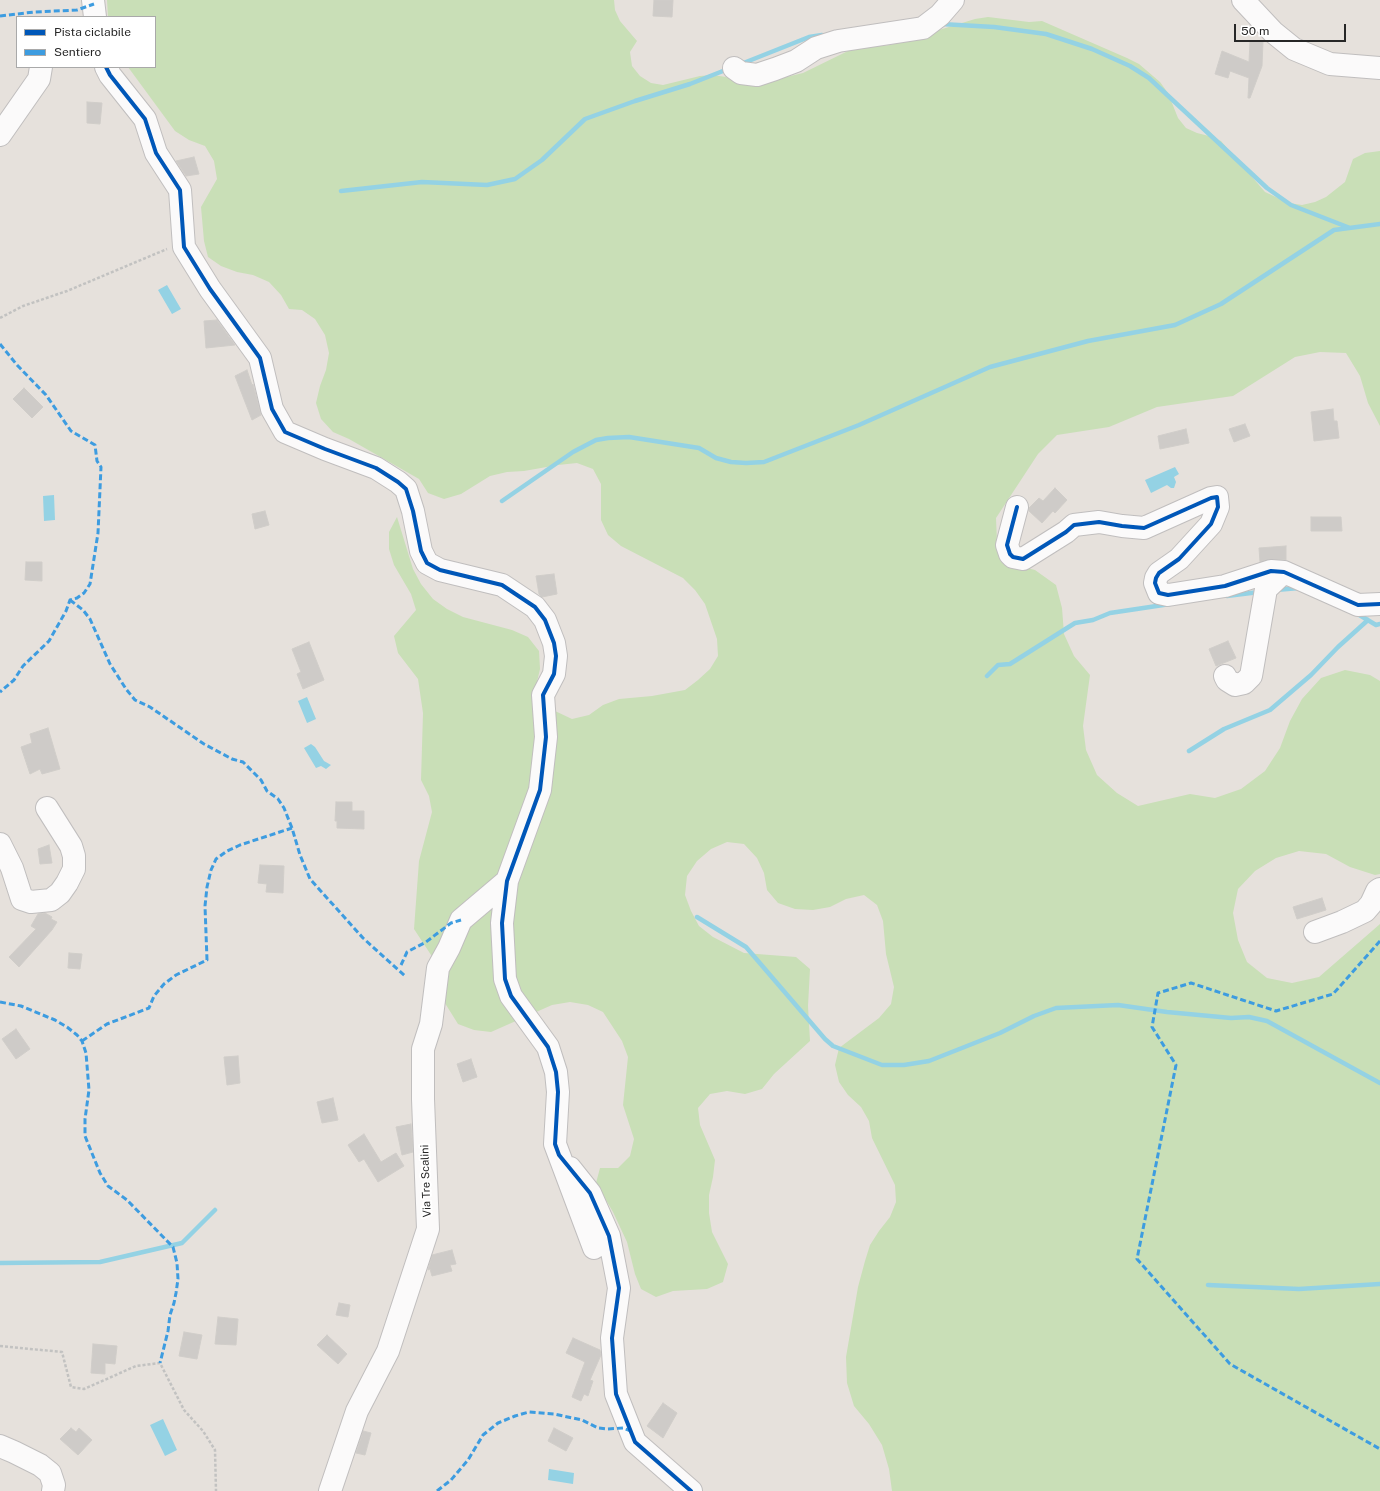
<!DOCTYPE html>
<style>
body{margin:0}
#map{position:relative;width:1380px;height:1491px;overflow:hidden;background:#e6e1dc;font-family:"Public Sans",sans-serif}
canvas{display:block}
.legend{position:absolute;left:16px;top:16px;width:140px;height:52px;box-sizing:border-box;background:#fff;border:1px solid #a9a9a9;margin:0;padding:5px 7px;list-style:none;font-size:12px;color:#272727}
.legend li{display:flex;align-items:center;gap:8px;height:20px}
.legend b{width:20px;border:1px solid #a9a9a9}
.scale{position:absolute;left:1234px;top:24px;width:112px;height:18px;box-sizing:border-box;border:2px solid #272727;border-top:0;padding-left:5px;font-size:12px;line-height:14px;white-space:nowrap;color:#272727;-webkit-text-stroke:3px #fff;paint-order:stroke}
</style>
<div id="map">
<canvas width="1380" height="1491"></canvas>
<ul class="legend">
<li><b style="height:5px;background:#0057b8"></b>Pista ciclabile</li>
<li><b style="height:5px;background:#3d9ce0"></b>Sentiero</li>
</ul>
<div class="scale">50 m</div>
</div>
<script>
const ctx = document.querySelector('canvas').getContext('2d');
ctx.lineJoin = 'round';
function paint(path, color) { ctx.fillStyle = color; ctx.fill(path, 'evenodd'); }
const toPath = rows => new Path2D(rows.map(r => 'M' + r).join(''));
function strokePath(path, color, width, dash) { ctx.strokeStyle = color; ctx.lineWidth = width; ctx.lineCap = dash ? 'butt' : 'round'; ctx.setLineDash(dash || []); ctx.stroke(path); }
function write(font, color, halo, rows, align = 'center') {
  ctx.font = font + ' "Public Sans",sans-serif'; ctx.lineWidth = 4; ctx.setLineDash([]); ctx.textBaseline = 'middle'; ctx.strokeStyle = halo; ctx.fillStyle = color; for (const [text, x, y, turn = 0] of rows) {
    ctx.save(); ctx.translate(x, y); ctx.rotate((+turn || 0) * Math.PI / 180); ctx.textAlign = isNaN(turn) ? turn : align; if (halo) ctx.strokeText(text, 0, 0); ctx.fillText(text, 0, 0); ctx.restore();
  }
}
paint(toPath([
 [107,0,614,0,615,10,620,21,637,41,630,52,632,66,640,76,651,83,663,85,700,76,713,75,726,77,738,83,778,79,803,73,852,49,890,45,975,19,988,17,1029,22,1042,21,1127,58,1139,64,1160,82,1168,93,1178,118,1186,128,1197,133,1209,136,1221,141,1265,192,1289,203,1302,205,1315,202,1326,197,1345,182,1353,159,1365,153,1380,151,1380,426,1368,403,1360,376,1346,353,1320,352,1295,357,1233,396,1157,407,1109,427,1057,435,1038,454,996,518,997,542,1010,564,1035,570,1056,585,1062,608,1064,634,1074,656,1090,675,1083,726,1086,750,1097,775,1117,793,1138,806,1190,794,1215,798,1241,789,1265,771,1280,748,1290,721,1302,699,1321,678,1345,670,1370,675,1380,681,1380,874,1375,875,1350,867,1326,854,1299,851,1276,858,1255,871,1238,889,1233,913,1238,940,1247,962,1267,978,1292,983,1319,977,1380,924,1380,1491,892,1491,889,1469,882,1445,869,1424,854,1406,847,1383,846,1357,858,1287,865,1261,870,1245,879,1231,890,1217,896,1202,895,1185,872,1138,869,1121,861,1107,848,1095,839,1082,835,1065,839,1048,879,1018,891,1004,894,987,886,954,883,921,877,905,864,895,846,899,830,907,813,910,795,909,778,903,767,890,764,873,757,858,744,844,727,842,711,849,697,861,687,876,685,895,691,911,699,926,713,937,744,953,796,957,810,969,808,1006,810,1041,774,1074,762,1089,745,1094,727,1091,710,1094,698,1108,700,1125,715,1160,713,1177,709,1195,709,1213,712,1232,728,1264,723,1282,707,1289,673,1291,656,1297,641,1289,635,1274,627,1242,613,1212,596,1183,600,1168,618,1168,630,1156,634,1139,623,1105,628,1057,622,1041,603,1012,588,1005,570,1002,552,1005,491,1032,474,1030,458,1024,438,992,433,958,414,929,419,861,432,812,429,796,421,780,423,713,418,679,398,653,394,636,416,610,411,594,394,565,389,549,389,532,397,517,413,569,421,584,433,599,447,609,463,617,512,630,528,637,539,651,540,669,536,686,538,703,572,719,589,715,603,705,619,699,652,696,685,690,698,680,710,669,718,656,717,639,705,604,695,590,683,578,621,546,608,535,601,520,601,484,593,469,577,463,558,465,524,471,507,472,490,476,461,494,444,499,428,493,419,479,349,439,333,432,321,419,316,403,320,386,326,370,329,353,325,335,315,319,302,310,289,309,281,295,269,282,253,275,237,272,221,266,208,257,204,241,201,207,217,179,214,161,205,146,189,140,175,131,128,67,155,67,155,17,108,17]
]), '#c9dfb7');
paint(toPath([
 [167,285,181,309,172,314,158,290],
 [1175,467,1179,474,1174,477,1176,482,1174,488,1171,488,1167,485,1151,493,1145,480],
 [54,495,55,520,44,521,43,496],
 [307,697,316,719,307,723,298,701],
 [311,744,315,747,324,761,331,765,326,769,321,766,316,768,304,748],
 [163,1419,177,1450,165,1456,150,1425],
 [549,1469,574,1473,573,1484,548,1480]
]), '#94d2e4');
strokePath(toPath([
 [941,24,994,27,1046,34,1092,49,1130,66,1149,78,1267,188,1291,205,1350,228],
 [741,64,809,37,822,35],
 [341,191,422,182,487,185,515,179,542,160,585,119,635,101,690,84,728,69],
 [502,501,573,452,596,440,608,438,629,437,699,448,716,458,731,462,746,463,764,462,859,425,990,367,1088,341,1175,325,1221,304,1334,230,1380,224],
 [1276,590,1299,588],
 [1227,596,1259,592],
 [1356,613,1376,625,1380,624],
 [987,676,998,665,1010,664,1075,623,1093,620,1110,613,1170,604],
 [1189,751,1224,729,1270,710,1311,675,1338,647,1368,620],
 [697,917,746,947,825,1039,833,1046,882,1065,904,1065,929,1061,1000,1033,1034,1016,1056,1008,1118,1005,1167,1012,1231,1018,1249,1017,1267,1021,1380,1083],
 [0,1263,100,1262,182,1243,215,1210],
 [1208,1285,1299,1289,1380,1284]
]), '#94d2e4', 4.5);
const building = toPath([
 [654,0,673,0,672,17,653,16,654,0],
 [1250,41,1263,41,1262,66,1250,98,1248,98,1249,78,1230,71,1228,78,1215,74,1222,51,1249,62,1250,41],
 [87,102,102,103,100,124,87,123,87,102],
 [194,157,199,174,186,176,176,161,194,157],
 [217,320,235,345,206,348,204,321,217,320],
 [247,370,252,385,253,384,261,415,252,420,235,376,247,370],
 [24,388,43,407,32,418,13,399,24,388],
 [1333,409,1334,421,1337,421,1339,438,1314,441,1311,412,1333,409],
 [1245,424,1250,436,1234,442,1229,429,1245,424],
 [1186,429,1189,443,1160,449,1158,436,1186,429],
 [1055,488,1067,500,1055,513,1053,511,1042,523,1029,511,1029,508,1039,498,1043,501,1055,488],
 [265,511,269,525,255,529,252,514,265,511],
 [1311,517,1341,517,1342,531,1311,531,1311,517],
 [1286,546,1286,560,1272,559,1260,562,1259,548,1286,546],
 [26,562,42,562,42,581,25,580,26,562],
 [554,574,557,594,542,597,539,594,536,576,554,574],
 [1228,641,1236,658,1216,666,1209,649,1228,641],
 [309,642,324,680,303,689,297,674,301,672,292,649,309,642],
 [48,728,60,769,42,774,40,769,30,774,21,747,32,743,30,734,48,728],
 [336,802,352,802,352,811,364,811,364,829,337,828,337,821,335,821,336,802],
 [49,845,52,863,40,864,38,849,49,845],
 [260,865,284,866,283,893,266,892,267,884,258,883,260,865],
 [1322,898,1326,910,1297,919,1293,907,1322,898],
 [45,913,52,917,51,919,57,922,52,930,19,967,9,957,36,929,31,926,38,914,45,913],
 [69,953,82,954,80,969,68,968,69,953],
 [16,1029,30,1049,16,1059,2,1039,16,1029],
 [238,1056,240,1083,227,1085,224,1057,238,1056],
 [471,1059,477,1077,463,1082,457,1064,471,1059],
 [333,1098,338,1120,322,1123,317,1102,333,1098],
 [411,1124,413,1152,402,1155,396,1127,411,1124],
 [364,1134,381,1162,396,1153,404,1166,378,1182,364,1159,359,1162,348,1145,364,1134],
 [452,1250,456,1264,450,1265,452,1271,432,1276,430,1269,428,1270,432,1255,452,1250],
 [339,1303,350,1305,348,1317,336,1315,339,1303],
 [218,1317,238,1319,236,1345,215,1344,218,1317],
 [184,1332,202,1335,197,1359,179,1356,184,1332],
 [327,1335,347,1354,338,1364,317,1345,327,1335],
 [573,1338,600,1350,601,1355,590,1380,593,1381,588,1396,584,1394,581,1401,572,1397,585,1362,566,1353,573,1338],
 [93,1344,117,1346,115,1364,105,1363,105,1374,91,1373,93,1344],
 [663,1403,677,1413,663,1438,647,1426,663,1403],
 [71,1428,76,1432,79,1428,92,1440,78,1455,60,1439,71,1428],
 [554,1428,573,1438,566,1451,548,1441,554,1428],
 [363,1431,371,1433,365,1455,356,1453,363,1431]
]);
paint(building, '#cecbc8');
strokePath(building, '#d0cdc9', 1);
const minor = toPath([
 [93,0,95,17],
 [1243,0,1273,32,1294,49,1330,64,1380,68],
 [106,67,110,75,145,119,156,153,180,190,184,247,210,289,260,358,272,409,285,432,325,449,376,468,398,482,406,489,413,511,421,551,427,563,440,570,502,585,535,607,545,620,554,643,556,656,554,674,543,695,546,737,540,790,507,881,502,923,505,979,511,996,548,1047,556,1072,558,1092,555,1144,594,1248],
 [734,68,741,73,757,75,775,69,796,61,816,48,838,41,923,28,940,15,953,0],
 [0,135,39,79,41,67],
 [1017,507,1007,545,1010,554,1013,557,1023,559,1066,532,1074,525,1099,522,1122,526,1144,528,1211,498,1217,497,1218,507,1211,524,1179,559,1159,573,1156,578,1155,583,1159,593,1168,595,1225,586,1271,571,1284,572,1358,605,1380,604],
 [1225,676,1227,680,1235,685,1244,683,1251,676,1266,589,1284,572],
 [0,844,12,868,22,899,31,902,51,900,60,893,67,883,74,869,74,856,71,846,47,808],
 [1315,932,1342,922,1365,911,1371,904,1377,891,1380,889],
 [570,1168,590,1193,609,1236,619,1288,612,1338,616,1394,635,1442,691,1491],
 [0,1446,14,1452,40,1465,50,1473,54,1485,53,1491],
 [330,1491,357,1411,388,1351,428,1229,423,1099,423,1049,431,1024,438,968,449,948,461,920,507,881]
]);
strokePath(minor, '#c0bebe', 24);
strokePath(toPath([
 [0,318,23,306,67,291,167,249],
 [0,1346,62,1352,71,1387,84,1389,136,1366,160,1363,184,1410,203,1431,215,1450,216,1491]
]), '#c2c2c1', 2.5, [3, 2]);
strokePath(minor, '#fbfafa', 22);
strokePath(toPath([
 [0,16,34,12,77,10,94,4],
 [0,344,17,365,46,395,71,431,95,445,97,461,101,467,98,533,90,584,84,593,77,598,70,600,66,611,49,641,23,666,14,680,0,692],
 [70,600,83,610,90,619,110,664,126,689,135,700,150,707,204,744,232,759,243,762,261,780,267,791,278,799,284,808,292,828,300,855,310,879,363,938,405,976],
 [1380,941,1333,994,1276,1011,1191,983,1158,993,1152,1027,1176,1065,1137,1259,1230,1364,1380,1449],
 [401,965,407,952,426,942,451,923,461,920],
 [0,1002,21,1006,55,1020,67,1027,77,1035,82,1041,86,1053,89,1090,85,1119,85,1136,100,1173,108,1186,127,1200,173,1247,177,1263,178,1279,176,1293,174,1303,170,1315,168,1331,160,1363],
 [82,1041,107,1024,149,1008,154,996,164,984,176,975,207,960,205,906,207,887,211,870,216,859,227,851,240,845,292,828],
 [437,1491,451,1480,468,1460,483,1435,498,1423,515,1416,529,1412,554,1414,582,1420,598,1428,607,1429,623,1428,631,1431]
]), '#3d9ce0', 3, [6, 3]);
strokePath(toPath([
 [106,67,110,75,145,119,156,153,180,190,184,247,210,289,260,358,272,409,285,432,325,449,376,468,398,482,406,489,413,511,421,551,427,563,440,570,502,585,535,607,545,620,554,643,556,656,554,674,543,695,546,737,540,790,507,881,502,923,505,979,511,996,548,1047,556,1072,558,1092,555,1144,559,1155,590,1193,609,1236,619,1288,612,1338,616,1394,635,1442,691,1491],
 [1017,507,1007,545,1010,554,1013,557,1023,559,1066,532,1074,525,1099,522,1122,526,1144,528,1211,498,1217,497,1218,507,1211,524,1179,559,1159,573,1156,578,1155,583,1159,593,1168,595,1225,586,1271,571,1284,572,1358,605,1380,604]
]), '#0057b8', 4);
write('11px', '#272727', '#fff', [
 ["Via Tre Scalini",426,1181,-92]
]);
</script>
